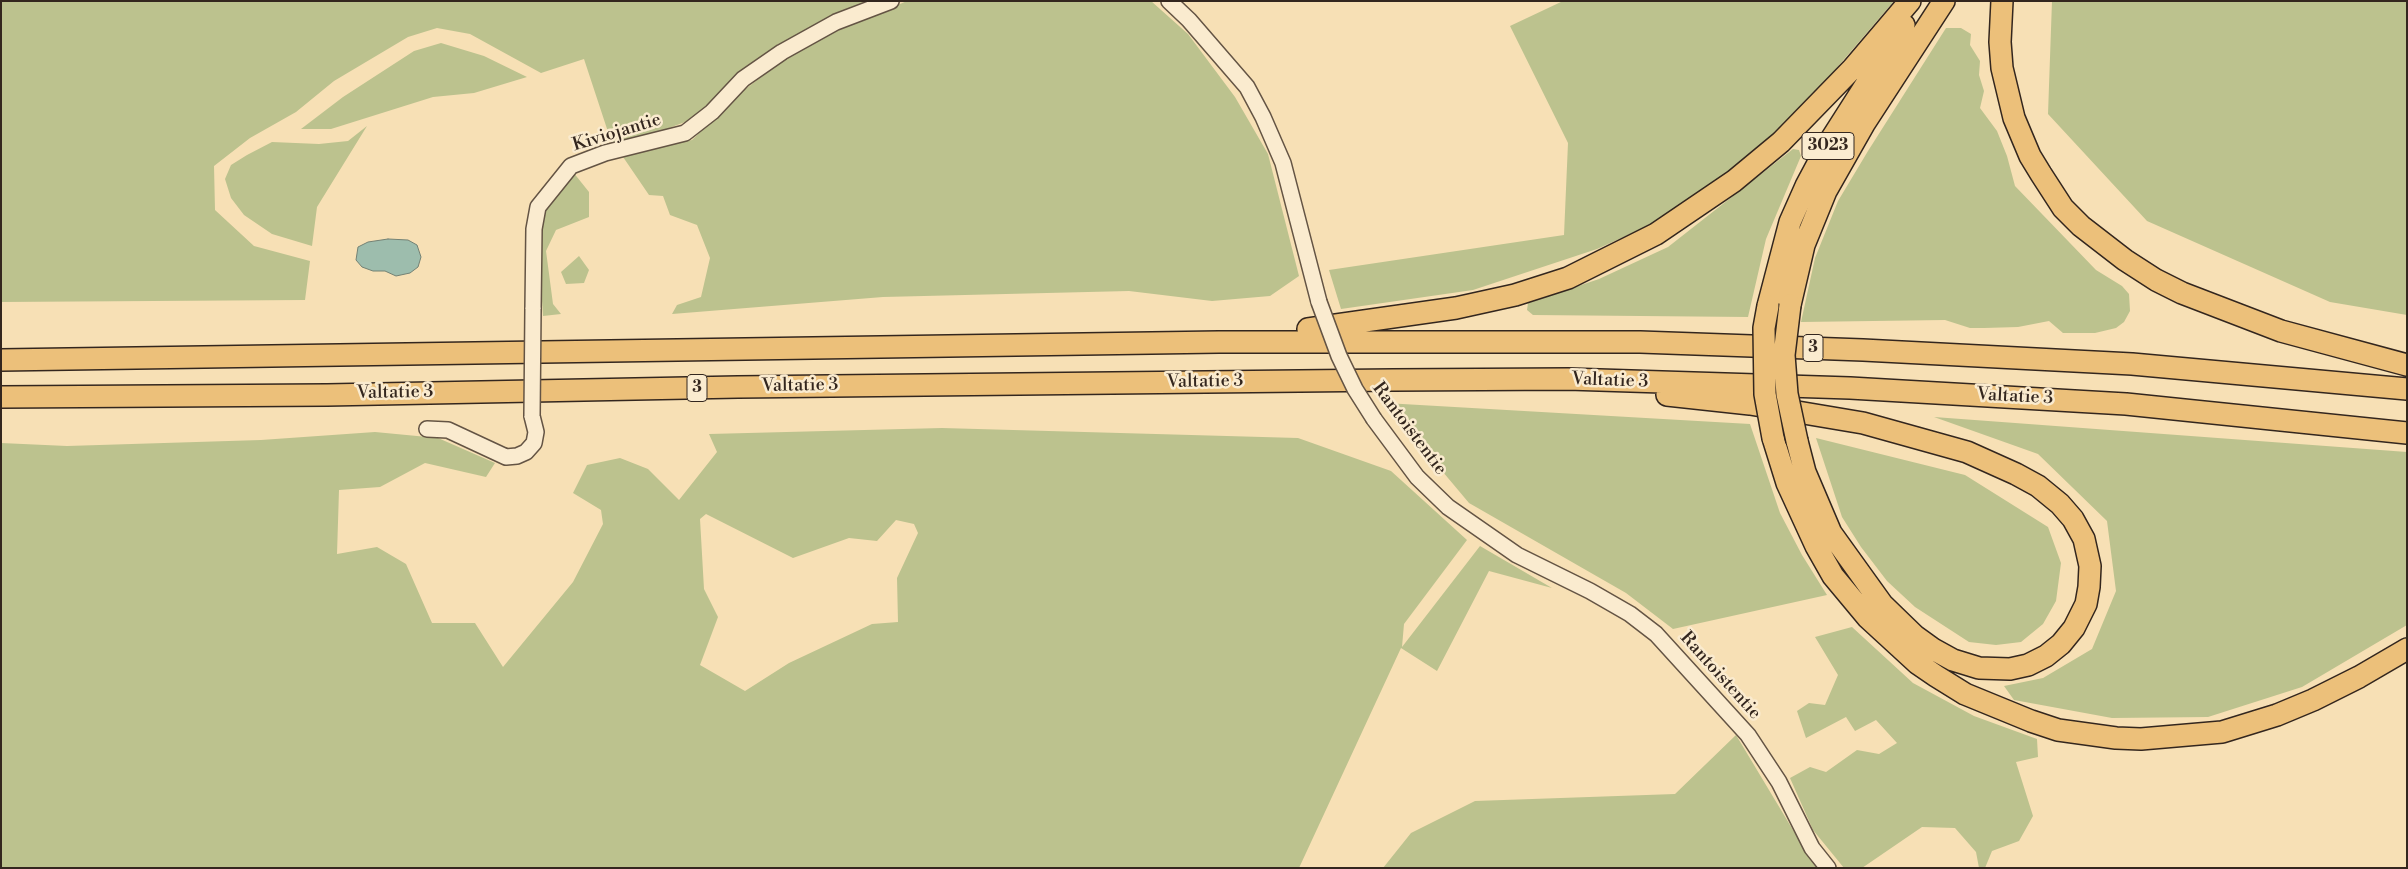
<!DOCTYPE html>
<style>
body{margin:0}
#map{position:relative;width:2408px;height:869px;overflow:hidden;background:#f7e0b5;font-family:"Libre Bodoni",serif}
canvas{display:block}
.frame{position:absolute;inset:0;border:2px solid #33261e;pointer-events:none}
</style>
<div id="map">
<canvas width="2408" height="869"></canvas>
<div class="frame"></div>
</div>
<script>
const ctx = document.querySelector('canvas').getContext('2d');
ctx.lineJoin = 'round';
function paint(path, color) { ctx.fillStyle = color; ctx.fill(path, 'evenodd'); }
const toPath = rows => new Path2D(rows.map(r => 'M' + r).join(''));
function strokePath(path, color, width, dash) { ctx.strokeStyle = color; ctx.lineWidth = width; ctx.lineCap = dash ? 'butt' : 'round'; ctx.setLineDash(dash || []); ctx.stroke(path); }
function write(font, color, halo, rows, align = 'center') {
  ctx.font = font + ' "Libre Bodoni",serif'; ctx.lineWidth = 5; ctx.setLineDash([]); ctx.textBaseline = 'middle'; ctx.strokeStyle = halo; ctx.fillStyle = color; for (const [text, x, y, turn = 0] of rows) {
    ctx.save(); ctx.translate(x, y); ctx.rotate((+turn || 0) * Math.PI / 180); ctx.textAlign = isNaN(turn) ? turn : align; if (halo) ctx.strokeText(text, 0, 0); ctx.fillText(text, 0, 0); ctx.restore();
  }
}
paint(toPath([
 [1,1,877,1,850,13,693,119,661,131,612,144,584,59,541,73,470,34,437,28,408,37,334,81,296,112,250,138,214,166,215,210,254,246,310,261,305,300,1,302],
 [907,1,1151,1,1188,34,1235,97,1268,154,1299,276,1270,296,1212,301,1129,291,883,297,672,314,677,305,701,297,710,258,697,225,670,215,663,196,649,195,621,154,692,140,739,94,773,68,813,41],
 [1563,1,1894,1,1834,71,1755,152,1718,181,1650,225,1597,249,1473,290,1341,309,1329,270,1564,235,1568,143,1510,26],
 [2052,1,2407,1,2407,315,2330,302,2147,221,2048,114],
 [1946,28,1961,28,1971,34,1970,45,1980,61,1979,75,1984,91,1980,108,1997,131,2007,156,2015,186,2096,270,2122,286,2129,294,2130,311,2124,322,2116,328,2095,333,2063,333,2049,321,2018,327,1984,328,1970,328,1945,320,1801,322,1815,258,1838,201,1868,151],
 [441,43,484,56,527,77,474,93,433,97,331,129,301,129,343,97,414,51],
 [367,126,317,207,312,246,272,234,244,215,231,198,225,179,231,165,247,155,272,142,319,144,348,141],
 [1793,149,1799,150,1801,156,1766,239,1748,317,1533,315,1527,310,1528,303,1599,279,1668,247],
 [573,172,589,192,589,217,556,230,546,251,553,304,561,314,543,316,538,240,544,211],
 [579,256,589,270,584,283,566,284,561,272],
 [1385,403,1750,424,1780,513,1802,555,1827,595,1673,629,1626,593,1469,503],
 [1934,417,2407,452,2407,625,2302,687,2208,717,2112,718,2014,700,2004,686,2043,678,2092,649,2116,591,2107,521,2038,454],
 [942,428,1298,438,1391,471,1467,540,1404,624,1402,647,1480,546,1552,588,1489,571,1437,671,1401,648,1299,868,1,868,1,443,67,446,261,440,375,432,438,438,495,463,486,477,425,463,380,487,339,490,337,554,377,547,406,564,432,623,475,623,503,667,573,582,603,524,601,510,573,493,587,465,620,458,648,469,679,500,717,452,709,434],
 [706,514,793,558,849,538,877,541,896,520,914,524,918,533,897,578,898,622,872,624,789,663,745,691,700,665,718,617,704,589,700,519],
 [1816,438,1965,475,2048,527,2061,563,2056,601,2043,624,2021,642,1996,645,1969,642,1915,607,1887,581,1861,547,1842,517],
 [1852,627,1913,683,1974,716,2037,739,2038,757,2016,762,2033,816,2019,841,1992,851,1985,868,1979,868,1976,852,1955,828,1922,827,1862,868,1844,868,1813,830,1790,778,1810,767,1826,772,1857,750,1879,754,1897,743,1876,720,1855,731,1846,717,1806,738,1797,711,1809,703,1825,705,1838,675,1815,637],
 [1736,735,1811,860,1819,868,1383,868,1411,833,1475,801,1675,794]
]), '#bcc28e');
const water = toPath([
 [388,239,408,240,417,245,421,257,418,267,410,273,396,276,385,271,373,271,362,267,356,260,358,247,368,242,388,239]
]);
paint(water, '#9dbdad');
strokePath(water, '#738174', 1);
const minor = toPath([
 [1169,1,1189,20,1247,87,1263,117,1283,163,1319,302],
 [533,309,534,229,538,207,571,166,605,153,685,133,712,112,743,79,782,52,836,22,891,1],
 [1374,419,1417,477,1448,507,1517,555,1590,591,1630,614,1656,634,1748,735,1779,782,1812,848,1828,868],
 [427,429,448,430,506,457,517,456,526,452,534,443,536,432,532,416]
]);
const highway = toPath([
 [2002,1,2000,42,2002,68,2014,118,2030,156,2041,174,2063,208,2081,226,2125,260,2156,280,2182,293,2281,331,2407,365],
 [1790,305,1804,245,1826,191,1864,124,1944,1],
 [1768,306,1790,222,1806,186,1830,141,1904,25],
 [1308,329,1456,308,1515,295,1568,278,1656,234,1734,181,1781,142,1853,68,1910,1],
 [1,360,1219,342,1640,342,1863,350,2132,364,2407,389],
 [1667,395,1750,404,1863,423,1967,452,2016,474,2038,486,2060,504,2073,519,2084,539,2090,566,2089,587,2086,604,2074,628,2061,644,2046,656,2028,665,2010,669,1979,668,1953,660,1933,649,1915,636,1882,604,1831,533,1805,472,1797,441],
 [1,397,327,395,738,387,1393,380,1568,379,1850,388,2126,404,2407,433],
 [1773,438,1787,483,1816,546,1833,576,1868,618,1917,663,1936,676,1965,694,2031,721,2058,730,2116,738,2141,739,2222,732,2277,715,2313,700,2359,677,2407,649]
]);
strokePath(minor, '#645444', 18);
strokePath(highway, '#33261e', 24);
strokePath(minor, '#faebcf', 15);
strokePath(highway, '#ecc07a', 21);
const minorBridge = toPath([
 [1319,302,1339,356,1355,389,1374,419],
 [532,416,533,309]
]);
const highwayBridge = toPath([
 [1790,305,1784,355,1787,394,1797,441],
 [1768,306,1764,328,1765,394,1773,438]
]);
strokePath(minorBridge, '#645444', 18, []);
strokePath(highwayBridge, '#33261e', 24, []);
strokePath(minorBridge, '#faebcf', 15);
strokePath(highwayBridge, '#ecc07a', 21);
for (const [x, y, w] of [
 [1828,146,52],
 [1813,348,20],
 [697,388,20]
]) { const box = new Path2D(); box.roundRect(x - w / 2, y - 13.5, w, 27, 4); ctx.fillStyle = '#faebcf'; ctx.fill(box); strokePath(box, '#33261e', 1); }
write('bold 16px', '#33261e', null, [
 ["3023",1828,146],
 ["3",1813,348],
 ["3",697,388]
]);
write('18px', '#33261e', '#faebcf', [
 ["Kiviojantie",617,133,-17],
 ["Valtatie 3",1610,381,2],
 ["Valtatie 3",1205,382,-1],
 ["Valtatie 3",800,386,-1],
 ["Valtatie 3",395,393,-1],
 ["Valtatie 3",2015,397,3],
 ["Rantoistentie",1409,429,53],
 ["Rantoistentie",1720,676,48]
]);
</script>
